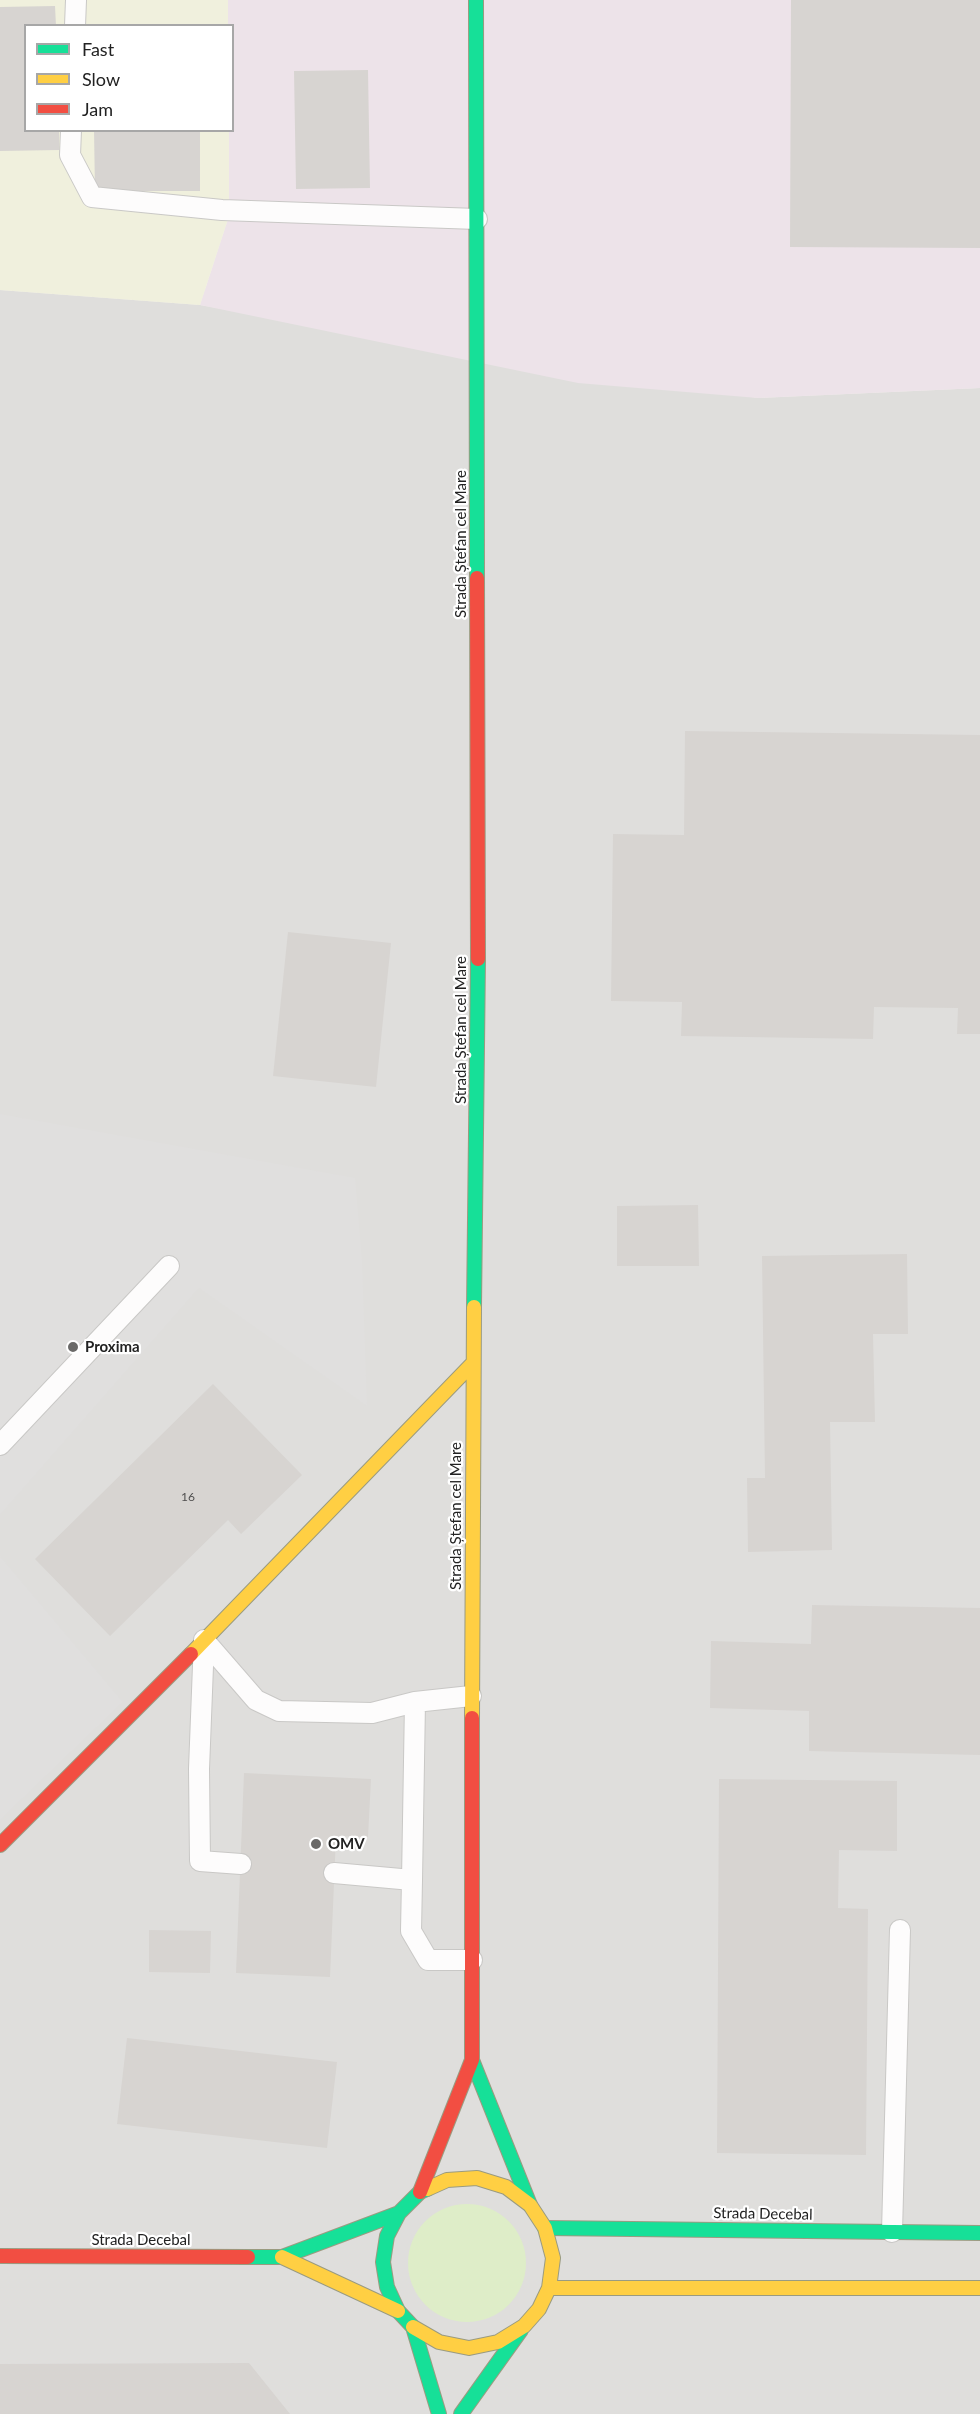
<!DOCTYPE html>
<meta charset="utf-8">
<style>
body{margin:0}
#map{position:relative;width:980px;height:2414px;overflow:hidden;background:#f0eeea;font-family:Lato,sans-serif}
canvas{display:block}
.legend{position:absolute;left:24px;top:24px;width:210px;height:108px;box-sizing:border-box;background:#fff;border:2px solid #a7a7a7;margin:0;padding:8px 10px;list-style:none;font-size:18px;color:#222}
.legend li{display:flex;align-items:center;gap:12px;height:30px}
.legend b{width:30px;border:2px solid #a7a7a7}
</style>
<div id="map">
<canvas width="980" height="2414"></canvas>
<ul class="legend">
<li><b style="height:8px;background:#16e098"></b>Fast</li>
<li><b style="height:8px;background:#ffcf43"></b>Slow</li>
<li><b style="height:8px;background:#f24e42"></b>Jam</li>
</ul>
</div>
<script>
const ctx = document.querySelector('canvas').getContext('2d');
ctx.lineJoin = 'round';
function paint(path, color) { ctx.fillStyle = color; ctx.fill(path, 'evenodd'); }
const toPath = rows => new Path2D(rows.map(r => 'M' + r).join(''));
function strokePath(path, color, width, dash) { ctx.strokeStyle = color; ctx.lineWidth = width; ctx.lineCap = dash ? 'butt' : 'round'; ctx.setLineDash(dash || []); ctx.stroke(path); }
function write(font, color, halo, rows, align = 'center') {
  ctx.font = font + ' Lato,sans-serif'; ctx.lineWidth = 4.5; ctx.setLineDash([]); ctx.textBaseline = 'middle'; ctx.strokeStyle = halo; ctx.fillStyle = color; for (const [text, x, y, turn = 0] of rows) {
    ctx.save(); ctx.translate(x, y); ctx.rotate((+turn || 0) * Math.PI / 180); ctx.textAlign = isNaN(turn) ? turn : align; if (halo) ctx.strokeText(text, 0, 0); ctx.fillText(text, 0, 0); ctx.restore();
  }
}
paint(toPath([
 [0,290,200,305,758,398,980,388,980,2414,0,2414]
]), '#dfdedc');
paint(toPath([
 [228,0,980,0,980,388,758,398,578,383,200,305,229,216,229,131,232,130,232,26,228,25]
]), '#ede3e9');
paint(toPath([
 [0,0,228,0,228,25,26,26,26,130,229,131,229,216,200,305,0,290]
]), '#f0f0dd');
paint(toPath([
 '408 2263a59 59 0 1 1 118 0a59 59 0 1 1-118 0Z'
]), '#deedc8');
paint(toPath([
 [0,1114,355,1178,362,1262,367,1406,199,1288,0,1515],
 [0,1556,123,1702,0,1820]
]), '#e0dfde');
paint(toPath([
 [791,0,980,0,980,248,790,247],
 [55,6,56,26,26,26,26,130,59,130,59,150,0,151,0,7],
 [368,70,370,188,296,189,294,71],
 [94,130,200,130,200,191,95,191],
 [685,731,980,735,980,1034,957,1034,958,1008,874,1007,873,1039,681,1036,682,1002,611,1001,613,834,684,835],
 [288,932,391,943,376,1087,273,1076],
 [698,1205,699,1266,617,1266,617,1206],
 [907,1254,908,1334,873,1334,875,1422,830,1422,832,1550,748,1552,747,1478,765,1478,762,1256],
 [213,1384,302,1475,241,1534,228,1520,110,1636,35,1559],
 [812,1605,980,1608,980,1755,809,1751,809,1711,710,1708,711,1641,811,1644],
 [244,1773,371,1779,368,1837,336,1836,330,1977,236,1973],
 [719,1779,897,1781,897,1851,839,1850,838,1908,868,1909,866,2155,717,2153],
 [149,1930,211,1931,210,1973,149,1972],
 [127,2038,337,2062,327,2148,117,2124],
 [249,2363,290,2414,0,2414,0,2364]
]), '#d7d4d1');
const lane = toPath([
 [75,26,76,0],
 [71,130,70,155,92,197,222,210,477,219],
 [0,1445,169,1266],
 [204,1640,256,1700,279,1711,372,1713,415,1702,471,1696],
 [204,1640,199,1769,200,1861,241,1864],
 [334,1873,412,1880,411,1931,428,1960,472,1960],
 [412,1880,415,1702],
 [892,2232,900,1930]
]);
const fast = toPath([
 [476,0,477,578],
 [474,1307,478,959],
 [472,2060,530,2205],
 [427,2189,420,2192,399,2213,387,2236,383,2262,387,2287,398,2311,413,2327,439,2414],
 [545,2228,980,2233],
 [248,2257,282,2257,399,2213],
 [461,2414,521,2330]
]);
const slow = toPath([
 [191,1654,473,1363],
 [472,1718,474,1307],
 [282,2257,398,2311],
 [549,2288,980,2288],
 [413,2327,439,2342,469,2348,498,2342,524,2326,539,2309,549,2288,553,2258,545,2228,530,2205,506,2187,477,2178,447,2180,427,2189]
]);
const jam = toPath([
 [477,578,478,959],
 [0,1845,191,1654],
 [420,2192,472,2060,472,1718],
 [0,2256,248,2257]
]);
strokePath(lane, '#c9c8c6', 22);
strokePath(fast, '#9a9b80', 16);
strokePath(slow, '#9a9b80', 16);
strokePath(jam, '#9a9b80', 16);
strokePath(lane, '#fdfcfc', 20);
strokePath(fast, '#16e098', 14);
strokePath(slow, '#ffcf43', 14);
strokePath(jam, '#f24e42', 14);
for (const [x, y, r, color] of [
 [73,1347,6,"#6a6968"],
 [316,1844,6,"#6a6968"]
]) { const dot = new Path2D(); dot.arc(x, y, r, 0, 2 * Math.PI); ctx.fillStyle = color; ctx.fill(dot); strokePath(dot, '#fff', 2); }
write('12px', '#4f4e4e', null, [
 ["16",188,1497]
]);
write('15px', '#222', '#fff', [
 ["Strada Ștefan cel Mare",461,544,-90],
 ["Strada Ștefan cel Mare",461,1030,-90],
 ["Strada Ștefan cel Mare",456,1516,-90],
 ["Strada Decebal",763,2214,1],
 ["Strada Decebal",141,2240]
]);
write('bold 15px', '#222', '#fff', [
 ["Proxima",85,1347],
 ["OMV",328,1844]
], 'left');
</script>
